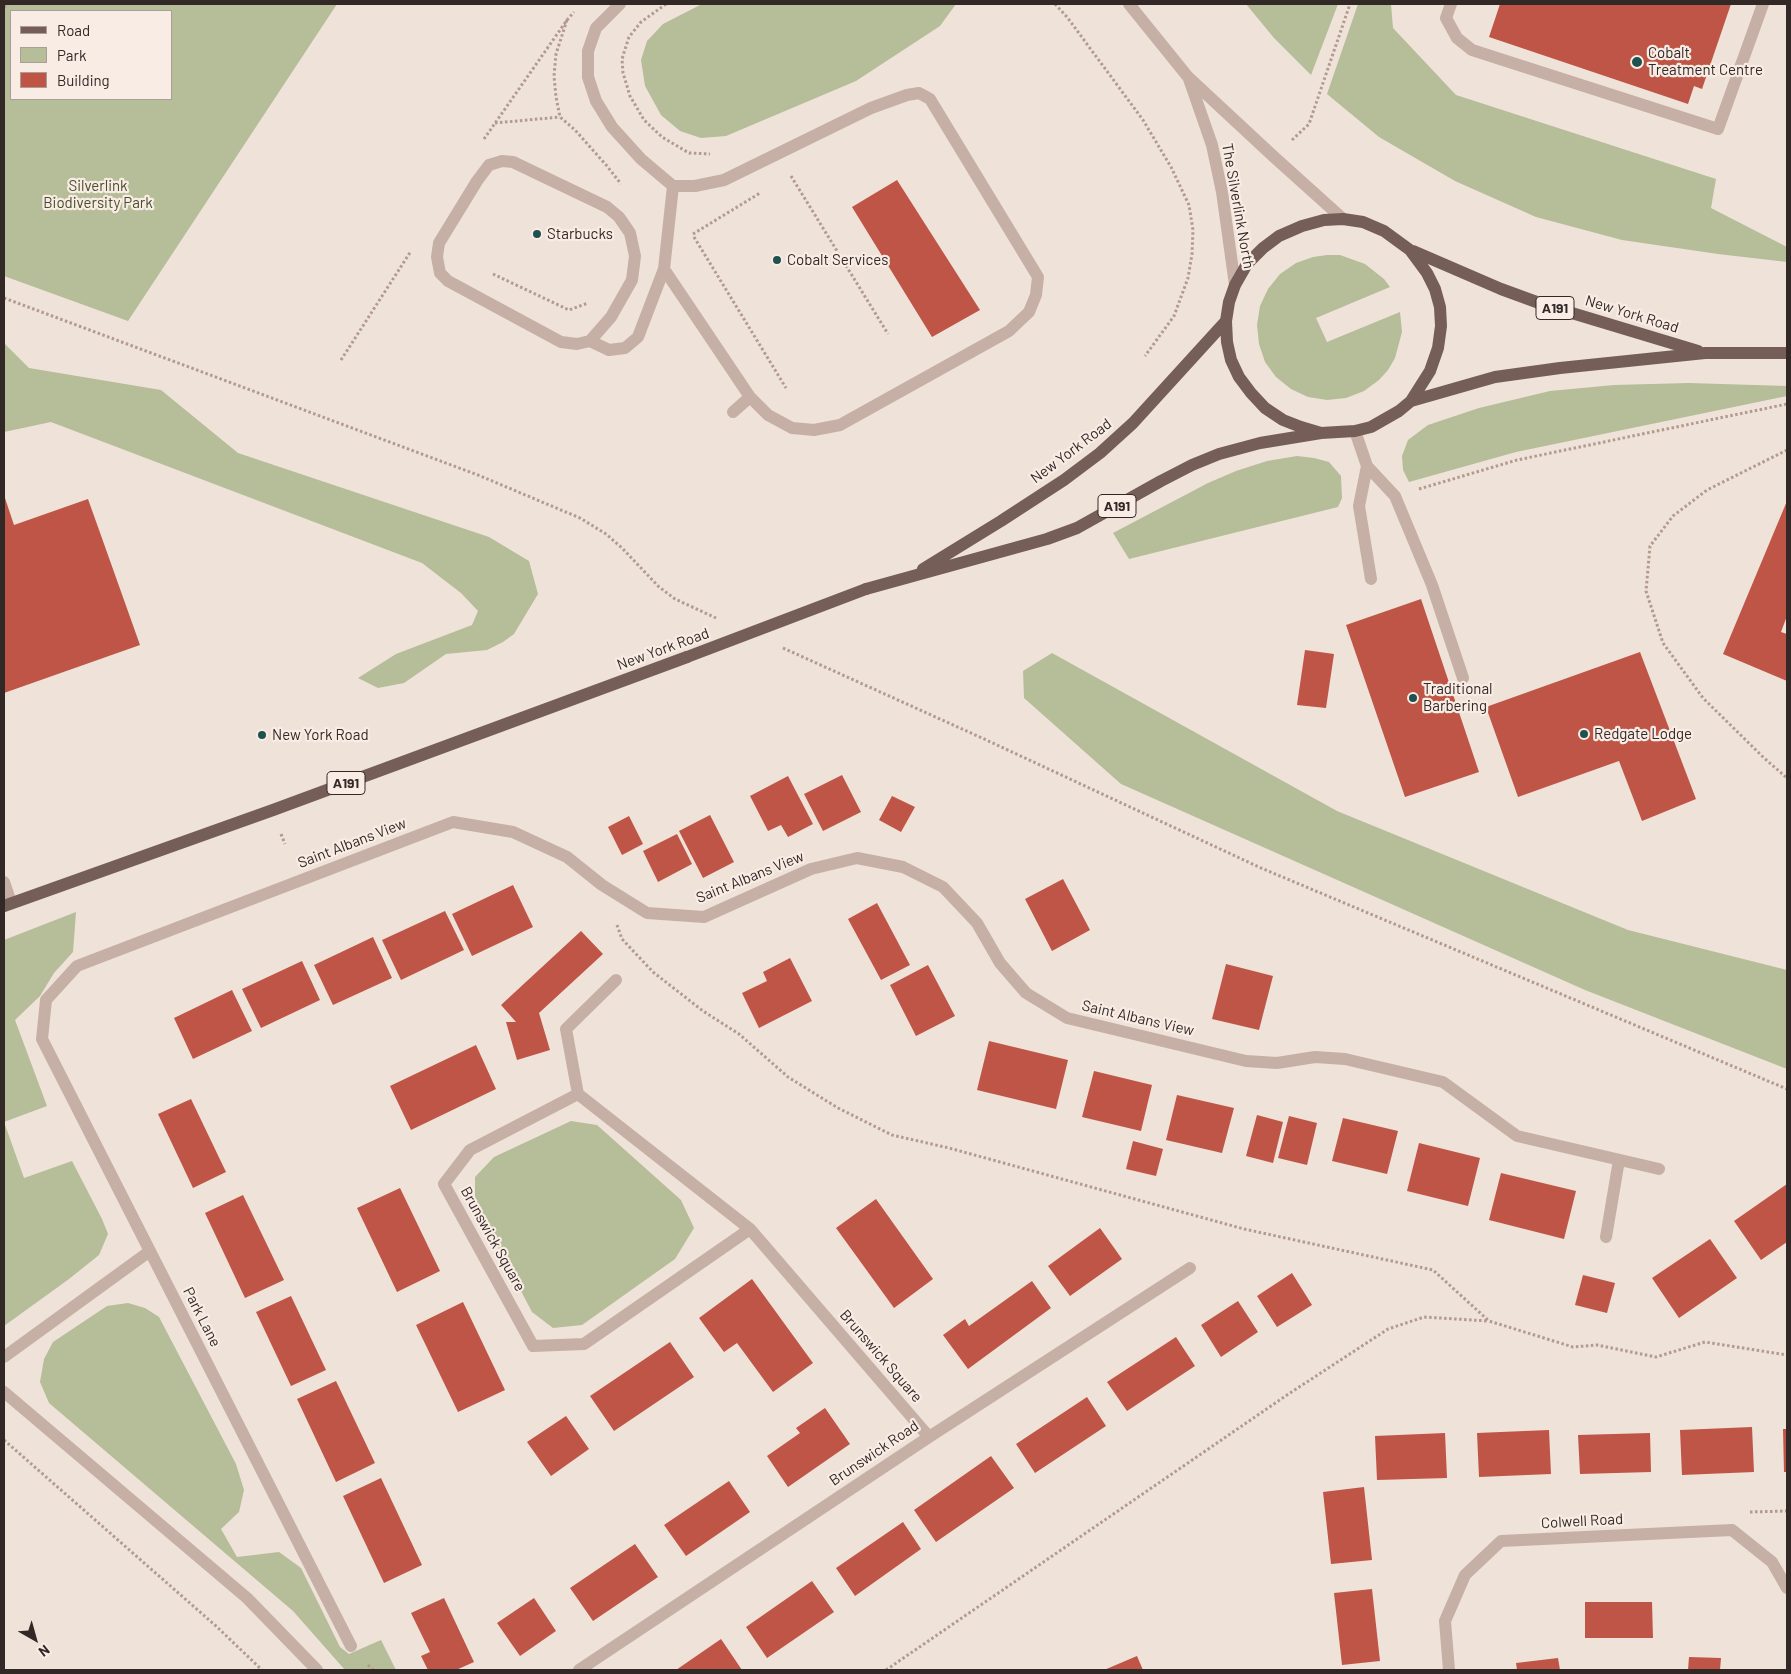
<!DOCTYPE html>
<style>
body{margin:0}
#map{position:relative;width:1791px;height:1674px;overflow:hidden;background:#efe2d8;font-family:Barlow,sans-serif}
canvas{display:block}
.frame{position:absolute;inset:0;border:5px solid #322826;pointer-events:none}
.legend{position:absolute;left:10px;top:10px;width:162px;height:90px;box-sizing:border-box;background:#f8ece4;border:1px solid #a99e98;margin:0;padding:6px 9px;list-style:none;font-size:15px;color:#322826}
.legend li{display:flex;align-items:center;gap:10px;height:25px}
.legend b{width:25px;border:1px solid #a99e98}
.north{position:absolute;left:10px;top:1614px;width:50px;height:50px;-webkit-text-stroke:4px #f8ece4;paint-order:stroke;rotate:142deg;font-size:14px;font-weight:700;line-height:20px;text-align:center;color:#322826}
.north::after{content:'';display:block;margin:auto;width:18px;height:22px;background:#322826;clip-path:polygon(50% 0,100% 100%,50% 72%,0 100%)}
</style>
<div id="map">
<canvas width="1791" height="1674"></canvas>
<div class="frame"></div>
<ul class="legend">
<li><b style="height:6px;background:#745e57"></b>Road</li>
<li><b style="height:14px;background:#b5bd99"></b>Park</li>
<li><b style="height:14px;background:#bf5546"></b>Building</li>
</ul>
<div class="north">N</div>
</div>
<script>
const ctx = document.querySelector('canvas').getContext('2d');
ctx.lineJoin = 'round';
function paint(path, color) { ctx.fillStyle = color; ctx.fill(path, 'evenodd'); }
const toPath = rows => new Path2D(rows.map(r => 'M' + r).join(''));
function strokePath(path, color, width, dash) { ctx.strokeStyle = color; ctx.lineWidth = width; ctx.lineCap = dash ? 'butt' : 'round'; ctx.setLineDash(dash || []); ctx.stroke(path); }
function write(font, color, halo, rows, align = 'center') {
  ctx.font = font + ' Barlow,sans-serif'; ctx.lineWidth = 4.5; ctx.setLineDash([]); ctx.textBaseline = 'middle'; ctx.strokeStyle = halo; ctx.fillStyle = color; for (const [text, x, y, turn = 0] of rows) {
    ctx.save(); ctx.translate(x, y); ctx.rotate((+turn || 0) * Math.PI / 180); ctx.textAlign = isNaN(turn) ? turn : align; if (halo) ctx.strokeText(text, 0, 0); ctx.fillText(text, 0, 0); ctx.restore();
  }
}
paint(toPath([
 [4,4,337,4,128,321,4,276],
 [11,11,171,11,171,99,11,99],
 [702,4,956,4,940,26,856,81,726,136,701,138,680,131,661,115,645,86,641,60,647,41,663,24],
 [1246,4,1338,4,1311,75,1274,38],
 [1358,4,1391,4,1393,28,1456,95,1716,179,1711,208,1787,247,1787,262,1718,254,1622,240,1536,217,1455,181,1379,137,1327,94],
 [1327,255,1340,255,1365,264,1384,279,1390,287,1316,318,1327,342,1400,312,1402,332,1395,358,1388,370,1379,380,1364,391,1346,398,1327,400,1308,397,1291,389,1276,377,1265,362,1259,344,1257,325,1260,306,1268,289,1280,274,1296,263,1313,257],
 [4,343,29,368,161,390,238,453,489,537,529,561,538,594,514,634,503,642,487,650,446,654,404,683,378,688,358,678,396,654,472,625,478,611,461,593,422,563,51,422,4,432],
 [1689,383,1787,386,1787,396,1516,452,1409,482,1403,470,1402,456,1408,440,1428,425,1479,408,1550,391,1614,385],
 [1297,456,1314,458,1329,462,1341,476,1342,498,1338,507,1129,559,1113,533,1208,483,1236,471,1267,461],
 [1052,653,1337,811,1628,930,1787,970,1787,1069,1585,990,1121,784,1024,698,1023,671],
 [76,912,73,952,54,973,40,996,15,1020,47,1106,4,1122,24,1178,72,1161,102,1219,108,1234,99,1255,69,1279,4,1326,4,940],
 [571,1121,597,1125,681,1200,694,1228,675,1259,582,1325,553,1328,532,1312,475,1203,475,1177,494,1157],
 [128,1303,145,1308,159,1317,236,1464,244,1490,239,1512,221,1529,237,1557,279,1552,301,1568,340,1647,349,1654,381,1640,396,1670,345,1670,293,1611,49,1403,40,1382,44,1359,53,1342,107,1306]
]), '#b5bd99');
paint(toPath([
 [1500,4,1731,4,1702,89,1694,86,1688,104,1489,37],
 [897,180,980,310,932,337,852,207],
 [4,495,14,525,88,499,140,645,4,693],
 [1787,501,1787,616,1781,632,1787,634,1787,681,1723,654],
 [1421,599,1479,772,1405,797,1346,625],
 [1305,650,1334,654,1326,708,1297,705],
 [1640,652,1696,799,1642,821,1619,761,1518,797,1486,707],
 [842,775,861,812,823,831,804,794],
 [788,776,813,824,788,837,781,825,768,831,750,796],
 [892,796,915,807,901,832,879,820],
 [710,815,734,862,703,878,679,831],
 [629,816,643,844,622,855,608,827],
 [677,834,692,864,658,882,643,851],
 [1063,879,1090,930,1052,951,1025,899],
 [513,885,533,927,472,956,452,914],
 [877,903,910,965,881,980,848,919],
 [445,911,464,950,401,980,382,940],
 [581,931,603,954,539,1013,550,1050,517,1060,506,1022,516,1022,501,1005],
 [373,937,392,978,333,1005,314,965],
 [790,958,812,1001,759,1028,742,993,767,981,763,972],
 [302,961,320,1000,261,1028,242,989],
 [1226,964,1273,976,1259,1030,1212,1019],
 [928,965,955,1016,916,1036,890,985],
 [232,990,252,1031,193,1059,174,1018],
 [989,1041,1068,1060,1056,1109,977,1090],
 [476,1045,496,1089,411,1130,390,1086],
 [1094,1071,1152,1085,1141,1131,1082,1117],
 [1177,1095,1234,1108,1222,1153,1166,1140],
 [191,1099,226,1172,193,1188,158,1114],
 [1257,1115,1283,1122,1273,1163,1246,1156],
 [1289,1116,1317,1123,1307,1165,1278,1158],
 [1343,1118,1398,1131,1387,1174,1332,1161],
 [1133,1141,1163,1149,1156,1176,1126,1169],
 [1419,1143,1480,1158,1468,1206,1407,1191],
 [1501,1173,1576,1191,1564,1239,1489,1220],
 [1787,1184,1787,1242,1761,1260,1734,1221],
 [400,1188,440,1271,397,1292,357,1208],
 [243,1195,284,1280,245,1298,205,1213],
 [876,1199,933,1279,894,1308,836,1228],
 [1100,1228,1122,1259,1070,1296,1048,1266],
 [1710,1239,1737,1278,1679,1318,1652,1278],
 [1292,1273,1312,1305,1277,1327,1257,1296],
 [1583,1275,1615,1283,1607,1313,1575,1305],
 [752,1279,813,1363,773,1392,737,1343,724,1352,699,1318],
 [1032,1281,1051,1308,968,1369,943,1335,965,1319,969,1326],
 [291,1296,326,1370,291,1386,256,1312],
 [1238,1301,1258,1332,1221,1357,1201,1325],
 [463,1302,505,1390,458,1412,416,1325],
 [1176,1337,1195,1366,1127,1411,1107,1382],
 [670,1342,694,1377,614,1431,590,1396],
 [336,1381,375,1463,336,1482,297,1399],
 [1087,1397,1106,1426,1035,1473,1016,1444],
 [825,1408,850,1444,788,1487,767,1456,800,1433,796,1428],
 [566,1416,589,1449,551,1476,527,1442],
 [1752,1427,1754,1472,1682,1475,1680,1430],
 [1783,1429,1787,1429,1787,1472,1784,1472],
 [1549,1430,1551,1474,1479,1477,1477,1433],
 [1445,1433,1447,1478,1377,1480,1375,1436],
 [1650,1433,1651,1472,1580,1474,1578,1435],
 [991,1456,1014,1488,936,1542,914,1510],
 [381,1478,422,1565,384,1583,343,1496],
 [729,1481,750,1512,686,1556,664,1525],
 [1364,1487,1372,1560,1331,1564,1323,1492],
 [903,1522,921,1549,855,1596,836,1568],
 [635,1544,658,1577,593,1621,570,1588],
 [812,1581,834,1612,767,1658,746,1627],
 [1372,1589,1380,1661,1342,1665,1334,1593],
 [444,1598,474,1662,456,1670,428,1670,421,1656,430,1652,411,1613],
 [534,1598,556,1631,520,1656,497,1623],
 [1585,1602,1652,1602,1653,1638,1585,1638],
 [721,1639,742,1670,676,1670],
 [1137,1656,1143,1670,1104,1670],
 [1689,1657,1721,1658,1720,1670,1688,1670],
 [1558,1658,1560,1670,1517,1670,1516,1663]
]), '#bf5546');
strokePath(toPath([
 [666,4,641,22,629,37,622,59,623,73,630,96,644,120,662,137,689,153,710,154],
 [1055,4,1067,17,1143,120,1171,167,1189,205,1193,230,1192,254,1188,278,1174,316,1145,356],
 [4,7,8,4],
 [567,20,556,54,554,76,556,97,560,117,575,130,607,166,621,184],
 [495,123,560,117],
 [484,139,567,20,574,12],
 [1292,140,1309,124,1350,4],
 [791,176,888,334],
 [693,234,760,193],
 [694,237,786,388],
 [493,274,569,310,588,303],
 [4,298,478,475,580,518,606,534,622,548,659,587,675,599,716,618],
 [341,360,411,251],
 [1787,450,1707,490,1673,516,1650,546,1646,591,1663,643,1703,698,1764,758,1787,778],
 [1419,489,1517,460,1787,404],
 [783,648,982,738,1261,868,1787,1089],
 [281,834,285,844],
 [617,925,622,939,653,972,703,1011,739,1034,788,1077,838,1108,892,1135,949,1148,1244,1229,1433,1270,1489,1321,1573,1347,1597,1345,1656,1357,1705,1342,1787,1355],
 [4,1440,216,1626,262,1670],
 [1750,1512,1787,1511],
 [368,1665,373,1670],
 [886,1670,1287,1395,1388,1329,1424,1317,1488,1321]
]), '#b29a8f', 3, [2.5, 2.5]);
strokePath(toPath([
 [620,4,596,28,588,51,588,77,596,101,612,127,641,159,673,186,695,186,724,180,871,108,907,95,919,93,930,99,1038,277,1036,295,1029,312,1009,331,840,425,814,430,792,428,768,415,750,397,664,269],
 [1129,4,1188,77,1273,156,1343,219],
 [1451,4,1446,18,1457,38,1472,50,1718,129,1763,4],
 [1189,79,1212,145,1222,192,1235,285],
 [502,161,513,162,607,207,619,217,630,233,635,256,632,280,611,317,590,341,577,344,561,342,448,281,440,273,437,257,439,243,477,181,489,165,502,161],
 [590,341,609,350,625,348,638,337,664,269,673,186],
 [733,412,750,397],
 [1355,431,1367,466,1395,496,1432,585,1463,678],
 [1367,466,1359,506,1371,579],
 [4,882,11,903],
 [578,1094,566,1029,616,980],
 [750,1229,578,1094,470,1150,444,1184,533,1346,584,1344,750,1229,929,1437],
 [1606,1237,1619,1160],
 [4,1357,150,1251],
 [4,1392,247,1598,317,1670],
 [351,1646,42,1039,46,1000,77,966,453,822,513,832,567,857,602,885,647,913,704,917,811,869,857,858,903,867,943,887,977,923,1000,963,1026,993,1067,1018,1246,1061,1277,1063,1315,1057,1345,1059,1443,1082,1517,1136,1659,1169],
 [579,1670,929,1437,1190,1268],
 [1449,1670,1445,1621,1465,1575,1501,1541,1732,1530,1772,1562,1787,1588]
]), '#c6b0a5', 12);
strokePath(toPath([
 [1413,251,1501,289,1542,304,1698,351],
 [1411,401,1495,377,1560,368,1705,353,1787,353],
 [923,569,1001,521,1064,480,1100,453,1133,423,1226,321],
 [866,589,1047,539,1077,528,1161,481,1192,465,1219,454,1260,443,1321,433,1355,431,1371,427,1399,411,1411,401,1430,371,1438,348,1441,326,1440,307,1435,289,1427,273,1410,250,1384,231,1363,222,1343,219,1324,220,1302,226,1279,236,1263,248,1247,264,1235,285,1229,302,1226,321,1227,342,1231,360,1239,377,1251,393,1265,408,1283,420,1301,427,1321,433],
 [4,906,273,810,687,657]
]), '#745e57', 12);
strokePath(toPath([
 [687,657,866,589]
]), '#745e57', 12);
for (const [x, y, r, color] of [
 [1637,62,6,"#1e514f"],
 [537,234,5,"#1e514f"],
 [777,260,5,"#1e514f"],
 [1413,698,5,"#1e514f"],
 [1584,734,5,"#1e514f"],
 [262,735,5,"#1e514f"]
]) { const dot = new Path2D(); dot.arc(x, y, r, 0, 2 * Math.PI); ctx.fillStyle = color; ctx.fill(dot); strokePath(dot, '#f8ece4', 2); }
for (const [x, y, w] of [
 [1555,308,38],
 [1117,506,38],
 [346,783,38]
]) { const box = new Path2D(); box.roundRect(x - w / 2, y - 11.5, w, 23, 4); ctx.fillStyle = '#f8ece4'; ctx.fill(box); strokePath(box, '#322826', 1); }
write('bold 14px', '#322826', null, [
 ["A191",1555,308],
 ["A191",1117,506],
 ["A191",346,783]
]);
write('15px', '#322826', '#f8ece4', [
 ["Cobalt",1648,53],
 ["Treatment Centre",1648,70],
 ["Starbucks",547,234],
 ["Cobalt Services",787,260],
 ["Traditional",1423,689],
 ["Barbering",1423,706],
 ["Redgate Lodge",1594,734],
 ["New York Road",272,735]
], 'left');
write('15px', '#464f2b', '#f8ece4', [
 ["Silverlink",98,186],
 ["Biodiversity Park",98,203]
]);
write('15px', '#322826', '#f8ece4', [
 ["The Silverlink North",1238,206,80],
 ["New York Road",1632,314,17],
 ["New York Road",1071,451,-37],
 ["New York Road",663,649,-20],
 ["Saint Albans View",352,843,-21],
 ["Saint Albans View",750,877,-22],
 ["Saint Albans View",1138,1018,13],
 ["Brunswick Square",493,1239,61],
 ["Park Lane",202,1317,63],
 ["Brunswick Square",881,1356,49],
 ["Brunswick Road",874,1453,-34],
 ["Colwell Road",1582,1521,-3]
]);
</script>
